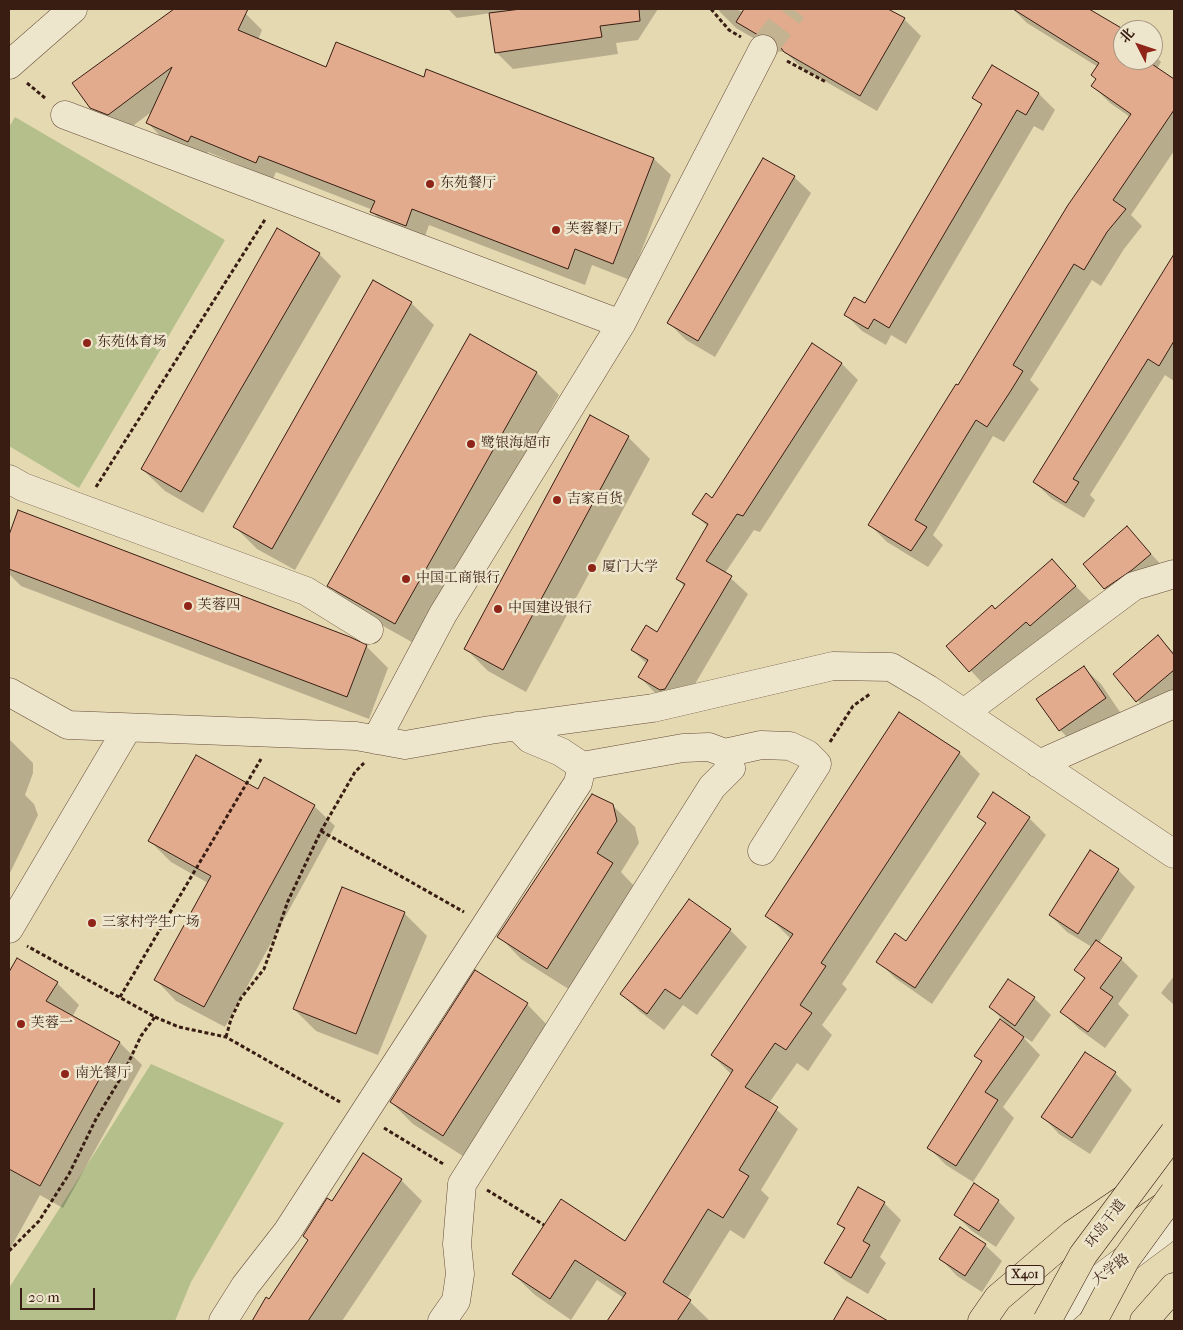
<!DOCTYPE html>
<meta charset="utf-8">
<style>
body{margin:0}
#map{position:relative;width:1183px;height:1330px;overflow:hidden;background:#e5d9b1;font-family:"IM FELL French Canon","Noto Serif SC",serif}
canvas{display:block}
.frame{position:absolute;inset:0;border:10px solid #391d13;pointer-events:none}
.north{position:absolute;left:1113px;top:20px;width:50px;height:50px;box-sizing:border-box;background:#eee6cc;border:1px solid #a69682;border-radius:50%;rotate:311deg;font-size:14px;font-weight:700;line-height:20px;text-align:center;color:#391d13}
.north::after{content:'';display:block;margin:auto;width:18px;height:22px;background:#8f2418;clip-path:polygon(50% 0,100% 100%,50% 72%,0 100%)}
.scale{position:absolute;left:20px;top:1288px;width:75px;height:22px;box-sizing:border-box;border:2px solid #391d13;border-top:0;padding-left:6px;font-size:15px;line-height:18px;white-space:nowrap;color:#391d13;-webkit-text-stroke:4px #eee6cc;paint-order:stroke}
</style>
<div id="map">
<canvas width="1183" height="1330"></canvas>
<div class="frame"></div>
<div class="north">北</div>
<div class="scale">20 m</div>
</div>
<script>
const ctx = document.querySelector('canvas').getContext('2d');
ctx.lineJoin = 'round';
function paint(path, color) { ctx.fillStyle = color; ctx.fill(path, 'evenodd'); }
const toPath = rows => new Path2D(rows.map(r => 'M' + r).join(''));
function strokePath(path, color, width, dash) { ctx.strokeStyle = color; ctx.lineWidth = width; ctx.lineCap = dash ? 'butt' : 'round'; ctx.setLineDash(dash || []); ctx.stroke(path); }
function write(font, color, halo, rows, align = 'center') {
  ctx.font = font + ' "IM FELL French Canon","Noto Serif SC",serif'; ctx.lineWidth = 5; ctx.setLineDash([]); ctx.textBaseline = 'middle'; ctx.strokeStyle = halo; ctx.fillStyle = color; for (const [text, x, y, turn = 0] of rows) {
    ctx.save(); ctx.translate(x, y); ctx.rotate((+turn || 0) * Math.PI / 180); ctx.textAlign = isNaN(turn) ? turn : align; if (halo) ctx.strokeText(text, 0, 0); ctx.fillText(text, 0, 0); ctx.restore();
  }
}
paint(toPath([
 [15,117,225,240,79,488,9,446,9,127],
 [151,1064,284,1123,191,1282,175,1321,9,1321,9,1288]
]), '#b5bf8c');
paint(toPath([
 [176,9,235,9,246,14,262,30,258,40,327,69,424,78,427,71,654,159,671,175,630,280,592,265,585,285,429,225,423,242,389,229,372,212,373,210,276,172,273,179,208,152,205,158,164,140,148,123,154,110,126,131,109,124,91,107,74,83],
 [448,9,658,9,638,40,616,43,618,54,513,69,496,52,491,13,457,18],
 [720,9,735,9,744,12,743,9,886,9,904,19,921,36,877,111,802,68,785,52,776,51,736,28,719,11],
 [1013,9,1086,9,1123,32,1123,60,1153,60,1153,54,1161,62,1157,69,1174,81,1174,151,1131,215,1142,226,1124,249,1101,286,1092,280,1030,380,1039,389,1004,442,993,436,933,535,943,545,928,567,887,542,870,525,1130,117,1110,103,1093,86,1097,80,1098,67,1027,23],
 [993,66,1039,94,1055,110,1043,131,1034,126,906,344,891,335,886,345,862,331,845,314,865,305,983,106,974,98],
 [794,177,811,193,715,357,686,340,669,323],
 [319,254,341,276,203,513,165,491,142,469],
 [1174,257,1174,381,1165,375,1090,495,1095,500,1084,518,1051,498,1034,482],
 [374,282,411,303,434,325,295,570,257,549,235,527],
 [470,336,537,373,559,395,417,645,351,608,329,585],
 [841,363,858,380,760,532,754,530,725,573,748,594,682,706,656,694,640,677,647,664,632,650,658,634,685,587,677,579,708,527,694,513,713,500],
 [628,437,650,459,526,692,488,671,466,649],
 [19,512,366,646,388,668,369,719,21,586,9,574,9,538],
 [1127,528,1167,571,1122,605,1105,588],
 [1052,561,1092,603,987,688,948,646,995,610],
 [1158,637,1174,653,1174,701,1154,718,1114,674],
 [1084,668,1101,684,1122,715,1077,747,1060,730],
 [9,739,33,763,33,773,25,795,34,804,38,815,9,875],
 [959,753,980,774,842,984,847,989,822,1025,832,1035,808,1071,797,1063,769,1103,798,1129,761,1190,769,1198,744,1239,730,1230,687,1299,710,1321,608,1321,624,1298,597,1280,571,1320,535,1295,513,1274,626,1243,731,1074,712,1055,791,939,767,915],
 [259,791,314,806,335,826,225,1027,176,1001,156,980,208,883,171,862,150,841],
 [994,794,1029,818,1046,835,932,1004,895,978,878,961,907,942,986,824,978,816],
 [612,805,635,827,639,843,621,872,634,886,570,990,521,959,499,936],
 [1090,852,1118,870,1135,887,1099,943,1121,959,1138,976,1118,1004,1129,1015,1105,1048,1079,1029,1062,1012,1086,980,1076,970,1092,947,1067,932,1050,915],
 [404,913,427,936,378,1055,316,1031,294,1009],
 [730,930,747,947,697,1015,683,1005,664,1030,639,1011,622,994],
 [17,960,57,983,79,1005,72,1017,120,1043,142,1065,63,1208,40,1195,9,1251,9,974],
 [1174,976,1174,1005,1161,993],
 [1034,998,1051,1015,1032,1042,1021,1035,1040,1055,1003,1107,1014,1118,973,1182,946,1165,929,1148,983,1063,976,1055,1008,1025,990,1007],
 [527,1004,549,1027,466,1158,413,1124,391,1102],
 [1086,1053,1115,1073,1132,1090,1090,1154,1059,1134,1043,1117],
 [401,1180,422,1201,342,1321,253,1321,267,1299,270,1301,332,1203],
 [974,1185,998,1201,1015,1218,996,1247,972,1231,955,1214],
 [859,1188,884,1203,901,1220,880,1257,886,1263,868,1294,843,1279,826,1263,845,1230,838,1223],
 [985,1245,1002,1261,982,1292,957,1276,941,1259]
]), '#0003');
const building = toPath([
 [174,9,248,9,238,30,326,67,336,42,424,77,426,69,654,158,613,264,575,249,568,269,412,209,406,226,370,212,375,201,259,156,256,163,191,136,188,142,146,123,172,67,108,115,90,108,72,83,174,9],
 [521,9,639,9,640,21,600,26,602,37,495,53,489,13,521,9],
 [744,9,888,9,905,18,860,96,784,52,771,35,758,35,736,22,744,9],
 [1013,9,1089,9,1123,29,1123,60,1146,60,1174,79,1174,110,1113,200,1126,209,1107,232,1084,270,1074,264,1013,365,1023,371,1010,392,987,427,976,420,915,520,927,527,911,551,868,525,956,384,958,385,1068,205,1131,114,1091,86,1096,79,1091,75,1099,63,1013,9],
 [992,65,1039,93,1026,115,1017,110,889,328,874,319,868,329,844,315,854,297,865,303,982,104,972,98,992,65],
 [763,158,795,176,698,341,667,323,763,158],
 [277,228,320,253,181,492,141,469,277,228],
 [1174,254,1174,341,1159,366,1148,359,1073,479,1079,482,1066,503,1033,482,1174,254],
 [373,280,412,302,272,549,233,527,373,280],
 [470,334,537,372,395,624,327,586,470,334],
 [812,343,842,363,743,516,737,514,706,561,732,576,665,689,660,690,638,677,648,660,631,650,646,625,657,632,685,584,676,579,708,524,692,514,706,493,712,498,812,343],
 [590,415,629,436,503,670,464,649,590,415],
 [18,510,350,637,367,645,347,697,9,569,9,535,18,510],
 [1127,526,1151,554,1132,570,1104,589,1083,564,1127,526],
 [1052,559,1076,586,1030,626,1026,622,969,672,946,646,992,605,995,609,1052,559],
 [1158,635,1174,655,1174,670,1136,702,1113,674,1158,635],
 [1084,666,1106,698,1059,731,1036,699,1084,666],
 [899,712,960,752,821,963,826,966,800,1005,812,1013,786,1050,775,1043,745,1087,778,1107,739,1170,749,1176,723,1218,708,1209,663,1282,691,1300,677,1321,607,1321,626,1293,575,1260,550,1299,512,1274,561,1199,625,1241,733,1070,711,1055,793,934,765,916,899,712],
 [196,755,258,789,264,777,315,805,204,1007,154,980,211,876,148,841,196,755],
 [993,792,1030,817,915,988,876,962,895,933,906,941,986,823,977,817,993,792],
 [592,794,613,804,617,821,597,853,613,863,547,969,497,937,592,794],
 [1090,850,1119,869,1078,934,1049,915,1090,850],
 [342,887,405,912,356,1034,293,1009,342,887],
 [689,899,731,929,680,999,665,989,647,1014,620,994,689,899],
 [1096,940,1122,958,1100,988,1113,997,1088,1032,1060,1012,1085,978,1074,970,1096,940],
 [17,958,58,982,46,1001,120,1042,40,1186,9,1169,9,972,17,958],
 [475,970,528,1003,443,1136,390,1102,475,970],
 [1008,979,1035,997,1015,1026,989,1007,1008,979],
 [1000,1019,1024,1037,985,1092,998,1100,956,1166,927,1148,982,1061,974,1056,1000,1019],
 [1085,1052,1116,1072,1072,1138,1041,1117,1085,1052],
 [363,1153,402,1179,308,1321,252,1321,266,1297,269,1299,308,1240,303,1236,327,1198,332,1201,363,1153],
 [974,1183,999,1200,979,1231,954,1215,974,1183],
 [858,1187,885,1202,863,1241,870,1245,851,1278,824,1263,845,1228,837,1224,858,1187],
 [960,1227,986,1244,965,1276,939,1259,960,1227],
 [847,1297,888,1321,833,1321,847,1297]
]);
paint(building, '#e2ab8d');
strokePath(building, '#391d13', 1);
strokePath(toPath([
 [763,49,793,9]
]), '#c3b391', 28, [28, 14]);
const minor = toPath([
 [9,65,73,9],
 [65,115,621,324],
 [9,479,23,487,306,591,369,630],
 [9,692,68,725,356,736,405,745,490,730,653,708,833,666,891,667,928,689,1174,854],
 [964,713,1134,586,1174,574],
 [376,740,443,614,621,324,763,49],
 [725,753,761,745,790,746,807,754,817,764,762,851],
 [1039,764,1174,704],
 [9,929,127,729],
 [223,1321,245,1286,287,1232,578,783,582,766,561,752,530,739,517,726],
 [442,1321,456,1301,460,1274,457,1244,462,1184,712,787,731,768,725,753,709,747,683,748,582,766],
 [1051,1321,1095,1282,1174,1223]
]);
const highway = toPath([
 [982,1321,998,1298,1073,1234,1174,1165],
 [1144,1321,1174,1287]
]);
strokePath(minor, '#644c3a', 29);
strokePath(highway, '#391d13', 29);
strokePath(toPath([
 [711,9,729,30,741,37],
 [787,61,826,82],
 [27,83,45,98],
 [96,487,266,218],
 [830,742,853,706,870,694],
 [321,831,464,912],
 [120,997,261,759],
 [155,1017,179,1027,226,1037,340,1102],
 [226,1037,231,1019,241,998,264,969,288,901,321,831,355,772,364,763],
 [384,1128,445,1165],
 [487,1190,544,1225],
 [9,1251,39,1221,69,1174,96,1119,122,1076,141,1036,155,1017,27,946]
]), '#391d13', 3, [4, 2.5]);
strokePath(minor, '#eee6cc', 28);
strokePath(highway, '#e5d9b1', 28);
const highwayBridge = toPath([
 [1047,1321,1083,1255,1174,1133],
 [1093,1321,1126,1259,1174,1193]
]);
strokePath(highwayBridge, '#391d13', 29, []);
strokePath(highwayBridge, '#e5d9b1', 28);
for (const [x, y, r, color] of [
 [430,184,5,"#8f2418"],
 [556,230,5,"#8f2418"],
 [87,343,5,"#8f2418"],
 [471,444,5,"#8f2418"],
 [557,500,5,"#8f2418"],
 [592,568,5,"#8f2418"],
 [406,579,5,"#8f2418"],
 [188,606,5,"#8f2418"],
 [498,609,5,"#8f2418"],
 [92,923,5,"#8f2418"],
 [21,1024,5,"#8f2418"],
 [65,1074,5,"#8f2418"]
]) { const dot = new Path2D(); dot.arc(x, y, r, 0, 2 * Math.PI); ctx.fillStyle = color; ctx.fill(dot); strokePath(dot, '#eee6cc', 2); }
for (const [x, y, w] of [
 [1025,1275,38]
]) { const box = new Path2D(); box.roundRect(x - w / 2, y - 9.5, w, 19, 4); ctx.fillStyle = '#eee6cc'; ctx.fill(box); strokePath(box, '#391d13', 1); }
write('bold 12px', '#391d13', null, [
 ["X401",1025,1275]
]);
write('14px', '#391d13', '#eee6cc', [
 ["东苑餐厅",440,184],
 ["芙蓉餐厅",566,230],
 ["东苑体育场",97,343],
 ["鹭银海超市",481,444],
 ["吉家百货",567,500],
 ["厦门大学",602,568],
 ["中国工商银行",416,579],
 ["芙蓉四",198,606],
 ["中国建设银行",508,609],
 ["三家村学生广场",102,923],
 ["芙蓉一",31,1024],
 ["南光餐厅",75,1074]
], 'left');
write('14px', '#391d13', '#eee6cc', [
 ["环岛干道",1106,1224,-53],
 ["大学路",1111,1270,-37]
]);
</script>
